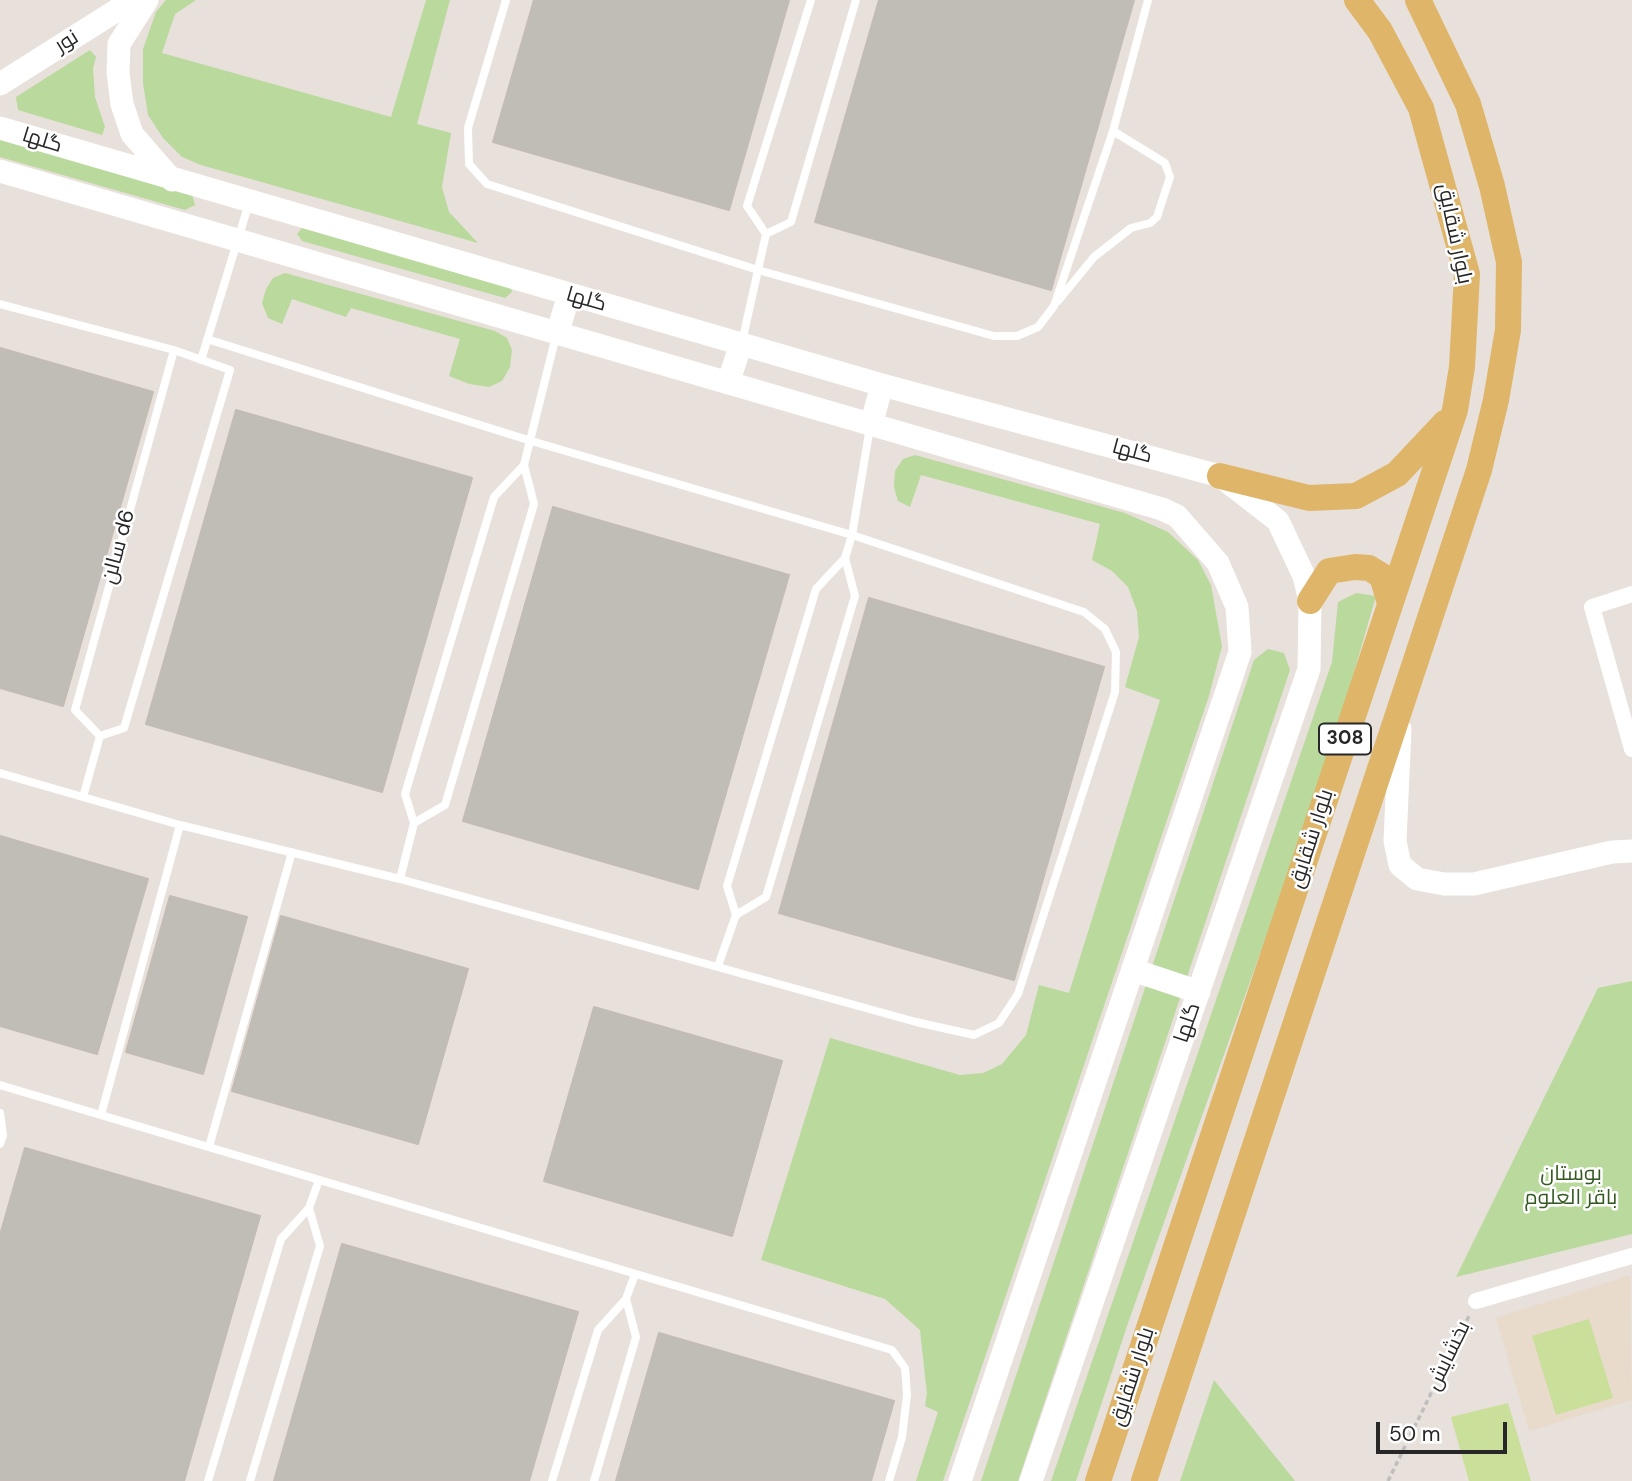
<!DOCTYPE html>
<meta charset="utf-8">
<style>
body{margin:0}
#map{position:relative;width:1632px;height:1481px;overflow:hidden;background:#e8e0da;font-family:"DM Sans",sans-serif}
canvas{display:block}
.scale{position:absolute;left:1376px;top:1422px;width:131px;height:32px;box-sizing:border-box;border:4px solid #272727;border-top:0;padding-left:9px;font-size:21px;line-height:24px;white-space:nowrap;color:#272727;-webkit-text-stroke:5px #fff;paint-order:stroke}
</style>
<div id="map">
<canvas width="1632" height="1481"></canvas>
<div class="scale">50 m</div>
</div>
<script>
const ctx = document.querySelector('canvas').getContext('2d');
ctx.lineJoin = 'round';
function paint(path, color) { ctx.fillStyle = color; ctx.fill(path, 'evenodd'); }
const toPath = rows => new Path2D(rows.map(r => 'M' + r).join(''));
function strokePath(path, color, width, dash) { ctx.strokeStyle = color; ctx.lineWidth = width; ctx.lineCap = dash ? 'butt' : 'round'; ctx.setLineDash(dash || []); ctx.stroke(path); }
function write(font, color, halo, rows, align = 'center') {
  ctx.font = font + ' "DM Sans",Cairo,sans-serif'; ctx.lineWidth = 5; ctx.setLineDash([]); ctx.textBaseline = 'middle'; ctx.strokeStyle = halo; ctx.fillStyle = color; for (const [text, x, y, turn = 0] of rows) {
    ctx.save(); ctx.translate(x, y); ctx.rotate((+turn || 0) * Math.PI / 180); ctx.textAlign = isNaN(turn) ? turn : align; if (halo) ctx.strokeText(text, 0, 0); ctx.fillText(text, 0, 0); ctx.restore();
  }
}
paint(toPath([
 [1630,1275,1632,1400,1529,1431,1496,1318]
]), '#e8dbcb');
paint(toPath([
 [166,0,196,0,175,14,162,53,391,117,426,0,450,0,417,124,451,133,442,187,449,212,478,243,201,165,182,157,163,138,148,115,143,83,143,49,156,12],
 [90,50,96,57,93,69,95,97,105,127,102,135,18,110,16,97],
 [0,139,192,194,195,205,185,210,0,157],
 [302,228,510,286,512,292,505,298,302,241,297,234],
 [285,273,495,331,507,338,512,350,510,367,502,381,489,387,469,384,449,376,460,339,351,308,346,317,292,299,282,324,268,318,262,303,266,289,273,278],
 [915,455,1125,513,1168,532,1198,560,1211,585,1222,646,1209,696,943,1481,916,1481,938,1412,925,1406,927,1394,920,1330,885,1299,761,1260,830,1038,960,1075,983,1073,1002,1064,1026,1035,1039,985,1069,993,1160,700,1125,687,1139,637,1137,611,1128,587,1112,571,1092,560,1100,524,921,475,910,507,898,501,894,487,895,471,903,459],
 [1356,593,1376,596,1326,769,1128,1323,1076,1481,1051,1481,1332,662,1338,602],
 [1268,649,1284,653,1290,670,1018,1481,981,1481,1254,660],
 [1632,981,1632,1234,1456,1277,1598,988],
 [1214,1380,1295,1481,1180,1481]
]), '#b9d99d');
paint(toPath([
 [1589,1319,1613,1398,1556,1415,1532,1336],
 [1508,1403,1531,1481,1469,1481,1451,1417]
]), '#cadf99');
const building = toPath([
 [534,0,789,0,729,210,493,142,534,0],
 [879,0,1134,0,1051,290,815,222,879,0],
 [0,348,153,392,63,706,0,688,0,348],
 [236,410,472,478,382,792,146,724,236,410],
 [553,507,789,575,698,889,463,821,553,507],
 [869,598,1104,667,1014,980,779,913,869,598],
 [0,836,148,879,97,1054,0,1026,0,836],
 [170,896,247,917,203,1074,126,1052,170,896],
 [281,916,468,969,418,1144,232,1091,281,916],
 [594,1007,782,1061,732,1236,544,1181,594,1007],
 [25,1148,260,1216,184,1481,0,1481,0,1235,25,1148],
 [342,1244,578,1312,529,1481,274,1481,342,1244],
 [659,1333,894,1401,871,1481,616,1481,659,1333]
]);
paint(building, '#c0bcb6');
strokePath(building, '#c3bcb4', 2);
strokePath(toPath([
 [1388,1481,1469,1316]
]), '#bebebe', 3.5, [5, 3.5]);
strokePath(toPath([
 [506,0,468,128,469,164,487,184,758,270,994,336,1017,336,1038,327,1054,306,1113,131,1148,0],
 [766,234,791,222,856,0],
 [1058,301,1094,257,1131,228,1150,223,1157,217,1170,177,1165,163,1113,131],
 [0,304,174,350,230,370,124,728,100,736],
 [207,339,528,440,852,535,845,558],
 [742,342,766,234,747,206,811,0],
 [201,360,249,203],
 [524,465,556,336],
 [100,736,75,710,174,350],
 [0,773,180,825,400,879,916,1022,974,1035,999,1023,1018,994,1115,692,1116,652,1105,629,1084,612,852,535,870,427],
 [83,797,100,736],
 [400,879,414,823,405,794,494,497,524,465,534,504,445,805,414,823],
 [718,966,736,915,727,886,816,589,845,558,855,596,766,897,736,915],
 [0,1085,892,1350,905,1368,907,1395,902,1437,889,1481],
 [0,1113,3,1135,0,1144],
 [101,1115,180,825],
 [209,1147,292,852],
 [309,1208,319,1180],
 [626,1299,635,1274],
 [208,1481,281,1239,309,1208,320,1246,250,1481],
 [552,1481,598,1330,626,1299,636,1337,594,1481]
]), '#fff', 8);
strokePath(toPath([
 [1632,594,1592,607,1632,749],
 [1476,1301,1632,1256]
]), '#fff', 16);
strokePath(toPath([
 [147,0,119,44,118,73,122,104,132,134,172,180],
 [0,84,133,0],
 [0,128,882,385,1220,476,1278,521,1304,576,1310,601,1309,669,1031,1481],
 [0,171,1162,509,1177,516,1218,563,1237,607,1240,652,960,1481],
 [557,334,569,295],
 [728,383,741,344],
 [871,425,882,385],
 [1400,729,1395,841,1400,865,1417,879,1444,884,1474,884,1612,852,1632,851],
 [1133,970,1199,992]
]), '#fff', 23);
strokePath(toPath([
 [1220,476,1309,498,1356,496,1397,474,1445,423],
 [1310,601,1329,571,1355,567,1369,568,1382,576,1390,603],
 [1098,1481,1455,410,1462,367,1467,274,1421,108,1380,31,1357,0],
 [1144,1481,1479,470,1496,400,1508,330,1509,262,1492,186,1468,104,1418,0]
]), '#dfb569', 26);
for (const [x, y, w] of [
 [1345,739,52]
]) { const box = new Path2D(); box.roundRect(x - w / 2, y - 15.5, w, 31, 5); ctx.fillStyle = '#fff'; ctx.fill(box); strokePath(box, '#272727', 2); }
write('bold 19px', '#272727', null, [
 ["308",1345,739]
]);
write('21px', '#272727', '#fff', [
 ["نور",67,42,-32],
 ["گلها",42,141,17],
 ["بلوار شقایق",1454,234,78],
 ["گلها",586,300,16],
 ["گلها",1132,452,15],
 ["سالن d6",119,547,-75],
 ["بلوار شقایق",1312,839,-72],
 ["گلها",1188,1023,-71],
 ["بخشایش",1449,1356,-64],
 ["بلوار شقایق",1133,1377,-72]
]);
write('21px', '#345a21', '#fff', [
 ["بوستان",1571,1174],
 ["باقر العلوم",1571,1198]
]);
</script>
